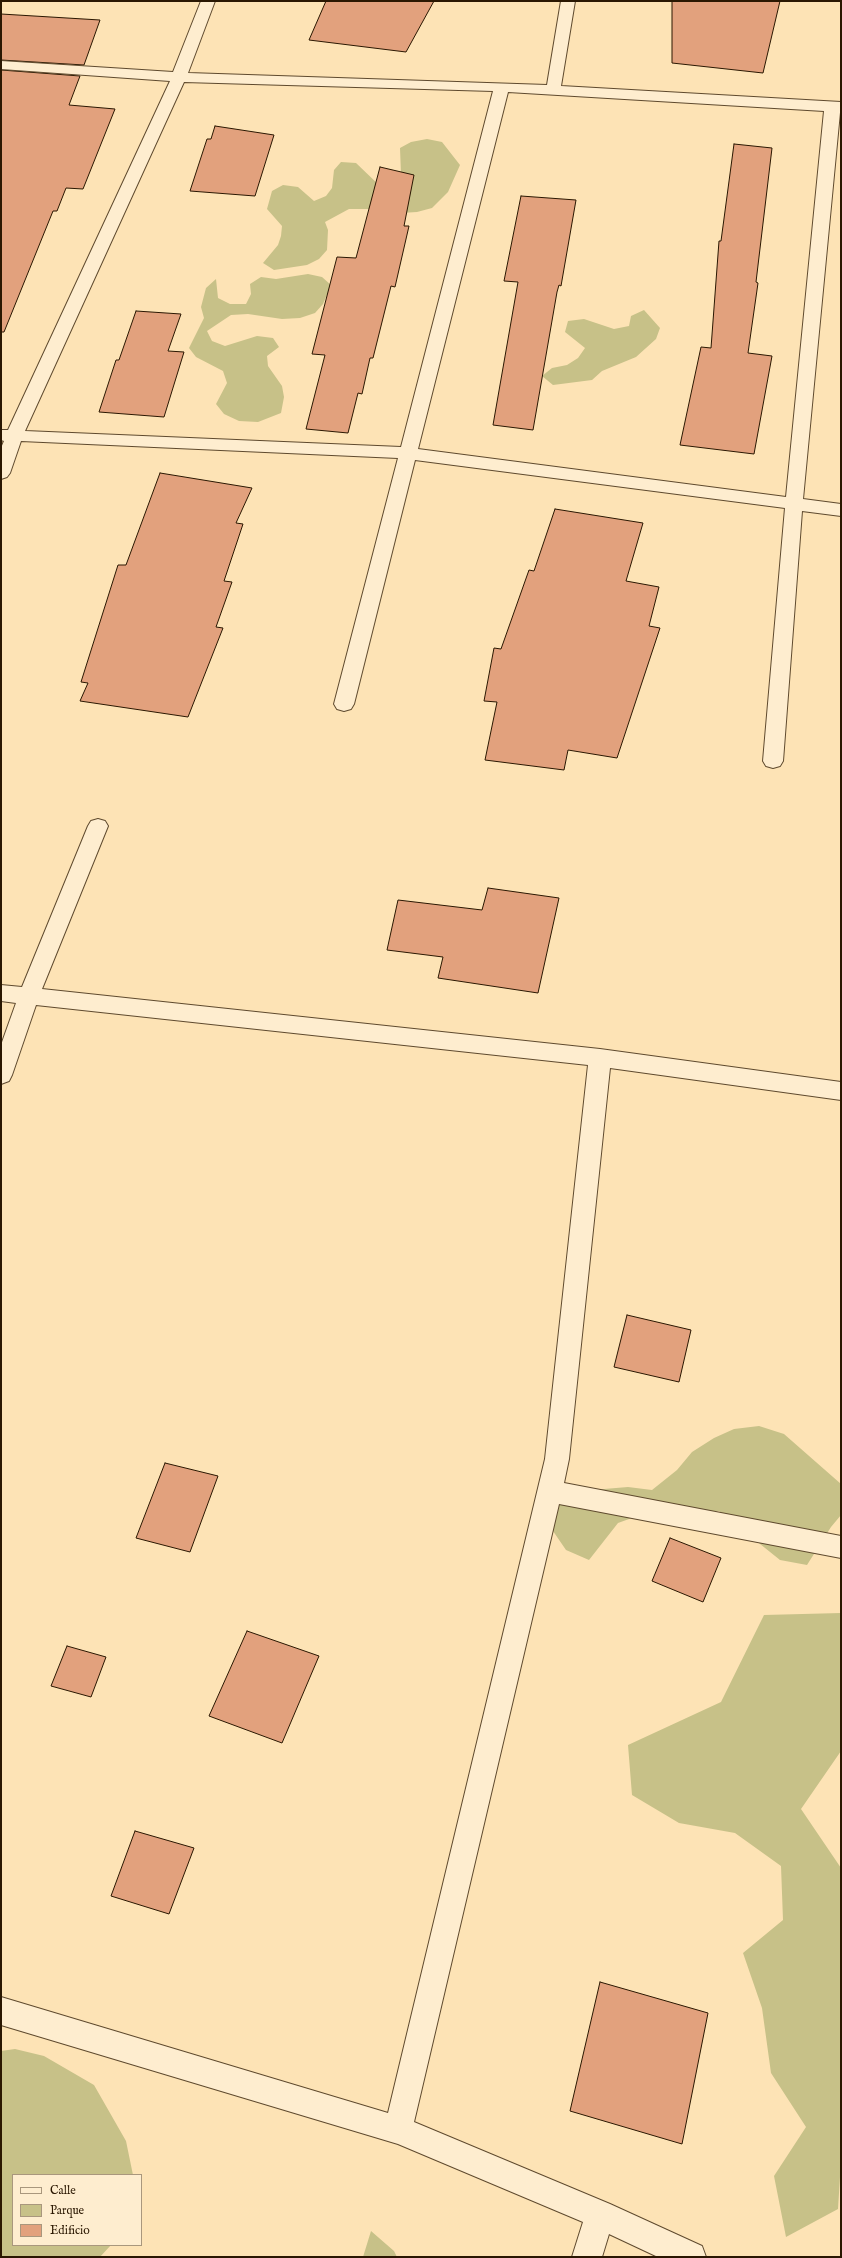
<!DOCTYPE html>
<style>
body{margin:0}
#map{position:relative;width:842px;height:2258px;overflow:hidden;background:#fde3b5;font-family:"IM FELL English",serif}
canvas{display:block}
.frame{position:absolute;inset:0;border:2px solid #2a1701;pointer-events:none}
.legend{position:absolute;left:12px;top:2174px;width:130px;height:72px;box-sizing:border-box;background:#feedcf;border:1px solid #a9977d;margin:0;padding:5px 7px;list-style:none;font-size:12px;color:#2a1701}
.legend li{display:flex;align-items:center;gap:8px;height:20px}
.legend b{width:20px;border:1px solid #a9977d}
</style>
<div id="map">
<canvas width="842" height="2258"></canvas>
<div class="frame"></div>
<ul class="legend">
<li><b style="height:5px;background:#feedcf"></b>Calle</li>
<li><b style="height:11px;background:#c7c188"></b>Parque</li>
<li><b style="height:11px;background:#e2a17d"></b>Edificio</li>
</ul>
</div>
<script>
const ctx = document.querySelector('canvas').getContext('2d');
ctx.lineJoin = 'round';
function paint(path, color) { ctx.fillStyle = color; ctx.fill(path, 'evenodd'); }
const toPath = rows => new Path2D(rows.map(r => 'M' + r).join(''));
function strokePath(path, color, width, dash) { ctx.strokeStyle = color; ctx.lineWidth = width; ctx.lineCap = dash ? 'butt' : 'round'; ctx.setLineDash(dash || []); ctx.stroke(path); }
paint(toPath([
 [427,139,442,142,460,165,448,192,432,208,417,212,401,213,368,209,349,209,325,222,328,230,327,250,319,259,307,265,274,270,263,263,278,245,281,236,282,226,267,209,272,191,283,185,298,187,314,201,326,196,332,188,334,170,341,162,356,163,380,186,401,174,400,148,411,142],
 [308,274,322,277,331,285,323,304,315,313,300,318,282,319,248,314,231,315,207,331,212,341,225,346,257,336,273,338,279,347,267,356,268,366,282,386,284,397,281,413,258,422,239,421,224,414,216,404,227,383,223,371,196,357,189,348,204,318,201,307,206,288,216,279,218,298,230,304,246,304,251,294,250,284,261,277,276,279],
 [644,310,660,328,656,339,636,357,602,371,592,380,553,385,542,376,552,368,567,365,578,358,585,348,565,332,568,321,584,319,614,329,629,326,631,316],
 [759,1426,784,1434,841,1484,841,1515,831,1527,807,1565,780,1560,719,1511,640,1515,618,1523,589,1560,566,1550,553,1531,550,1508,568,1492,628,1487,652,1490,677,1470,692,1452,714,1438,734,1429],
 [841,1613,841,1751,801,1809,841,1868,841,2161,838,2209,786,2237,774,2176,806,2127,771,2073,762,2008,743,1953,783,1920,781,1866,735,1833,679,1823,632,1795,628,1745,721,1702,764,1615],
 [15,2049,44,2056,94,2085,126,2141,133,2175,13,2175,13,2245,111,2245,100,2257,1,2257,1,2051],
 [371,2231,394,2251,397,2257,363,2257]
]), '#c7c188');
const building = toPath([
 [326,1,434,1,406,52,309,40,326,1],
 [672,1,780,1,763,73,672,63,672,1],
 [1,14,100,20,84,65,1,60,1,14],
 [1,70,80,76,69,105,115,109,83,189,66,188,57,211,53,211,4,332,1,332,1,70],
 [215,126,274,135,255,196,190,191,207,139,211,139,215,126],
 [734,144,772,148,756,282,758,283,748,353,772,356,754,454,680,445,701,347,711,348,719,241,721,241,734,144],
 [380,167,414,175,404,226,409,226,395,287,391,286,373,358,370,358,362,394,358,393,348,433,306,429,325,355,312,354,337,257,356,258,380,167],
 [521,196,576,200,561,286,559,285,557,292,533,430,493,425,518,282,504,281,521,196],
 [136,311,181,314,168,351,184,352,164,417,99,412,116,360,119,360,136,311],
 [160,473,252,488,236,523,243,524,224,581,232,582,216,627,223,628,188,717,80,701,88,683,81,682,118,565,126,565,160,473],
 [555,509,643,523,626,581,659,587,649,626,660,628,617,758,568,750,564,770,485,760,497,702,484,701,494,648,501,649,529,570,534,571,555,509],
 [488,888,559,898,538,993,438,978,443,957,387,950,398,900,482,910,488,888],
 [627,1315,691,1330,679,1382,614,1367,627,1315],
 [165,1463,218,1476,190,1552,136,1538,165,1463],
 [670,1538,721,1558,703,1602,652,1581,670,1538],
 [247,1631,319,1656,282,1743,209,1716,247,1631],
 [67,1646,106,1657,91,1697,51,1686,67,1646],
 [135,1831,194,1848,169,1914,111,1896,135,1831],
 [600,1982,708,2013,682,2144,570,2111,600,1982]
]);
paint(building, '#e2a17d');
strokePath(building, '#2a1701', 1);
const street = toPath([
 [201,1,215,1,188,73,547,85,561,1,575,1,561,86,841,102,803,499,841,504,841,516,802,511,783,761,780,766,773,768,766,766,763,761,785,508,415,460,354,704,351,709,344,711,337,709,334,704,398,458,21,441,10,473,7,477,1,479,1,448,4,441,1,440,1,430,8,430,170,81,1,69,1,61,173,72,201,1],
 [184,82,493,91,401,447,25,431,184,82],
 [508,92,824,111,786,497,418,449,508,92],
 [98,819,105,821,108,826,42,989,600,1049,841,1082,841,1100,610,1068,569,1459,564,1483,841,1536,841,1558,559,1504,414,2122,610,2204,702,2246,706,2257,658,2257,609,2234,602,2257,572,2257,583,2222,398,2144,1,2025,1,1997,388,2113,545,1459,588,1065,36,1005,12,1075,9,1081,1,1084,1,1045,16,1003,1,1001,1,985,22,987,88,826,91,821,98,819]
]);
strokePath(street, '#5f4a2e', 2);
paint(street, '#feedcf');
</script>
